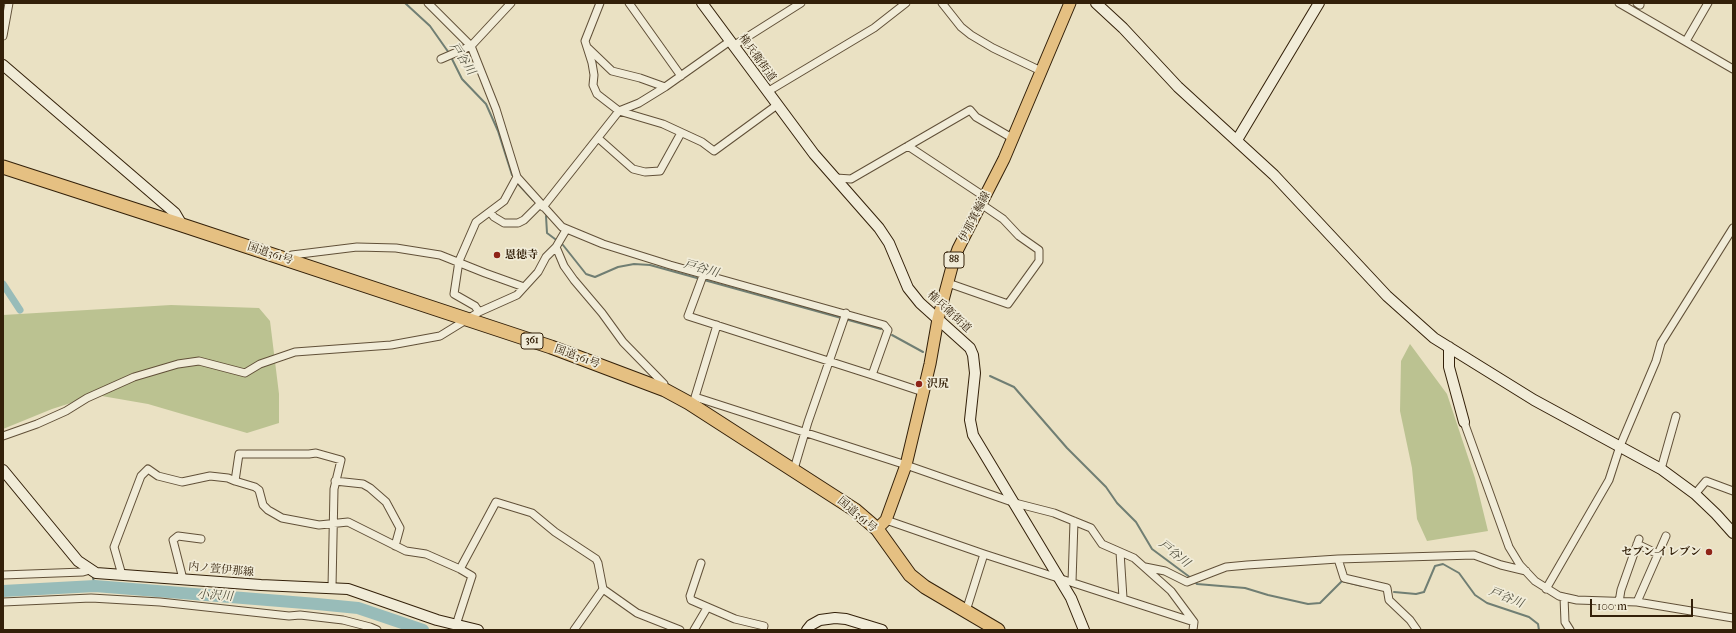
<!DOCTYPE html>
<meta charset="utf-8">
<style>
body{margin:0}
#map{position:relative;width:1736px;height:633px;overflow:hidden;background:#eae1c3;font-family:"IM FELL French Canon",serif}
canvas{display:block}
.frame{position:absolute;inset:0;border:4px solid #332009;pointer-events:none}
.scale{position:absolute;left:1590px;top:599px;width:103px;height:18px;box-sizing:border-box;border:2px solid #332009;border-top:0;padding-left:5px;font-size:12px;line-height:14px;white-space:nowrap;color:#332009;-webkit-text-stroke:3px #f1ecd8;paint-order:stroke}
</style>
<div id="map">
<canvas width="1736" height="633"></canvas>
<div class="frame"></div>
<div class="scale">100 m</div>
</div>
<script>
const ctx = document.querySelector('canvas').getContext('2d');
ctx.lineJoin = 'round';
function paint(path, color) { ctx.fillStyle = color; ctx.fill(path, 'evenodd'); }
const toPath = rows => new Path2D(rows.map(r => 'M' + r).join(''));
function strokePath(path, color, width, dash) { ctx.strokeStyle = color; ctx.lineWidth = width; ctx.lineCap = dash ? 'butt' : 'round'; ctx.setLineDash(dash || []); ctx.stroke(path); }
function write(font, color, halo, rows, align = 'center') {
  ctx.font = font + ' "IM FELL French Canon","Noto Serif JP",serif'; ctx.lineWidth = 3.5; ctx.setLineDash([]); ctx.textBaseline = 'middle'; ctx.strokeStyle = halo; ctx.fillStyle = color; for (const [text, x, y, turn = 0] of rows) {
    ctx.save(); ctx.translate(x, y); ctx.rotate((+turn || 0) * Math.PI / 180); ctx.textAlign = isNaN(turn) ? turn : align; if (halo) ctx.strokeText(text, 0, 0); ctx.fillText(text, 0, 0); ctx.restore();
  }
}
paint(toPath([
 [171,305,259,308,270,321,279,394,279,423,247,433,148,404,96,395,52,409,3,429,3,315],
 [1410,344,1447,394,1475,478,1488,531,1427,541,1417,519,1412,468,1400,411,1401,361]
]), '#bbc291');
strokePath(toPath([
 [405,3,430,26,449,53],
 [451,57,462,79,486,104,498,131,512,175],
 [519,185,533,200],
 [546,216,547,233,563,245,586,274,595,277,618,267,634,264,650,265,881,329],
 [892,335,923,352],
 [990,376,1014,387,1067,448,1106,487,1117,503,1136,522,1152,549,1191,578],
 [93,578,95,586],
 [1194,581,1197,584,1245,588,1268,595,1308,604,1320,603,1342,581,1362,586],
 [1394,592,1416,594,1424,592,1435,566,1443,564,1459,573,1475,595,1487,603,1529,617,1538,624,1539,630]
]), '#707e73', 2);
strokePath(toPath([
 [3,15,5,3],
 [3,284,20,310]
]), '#98bcb9', 7);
strokePath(toPath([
 [3,591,95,586,317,604,358,608,423,630]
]), '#98bcb9', 12);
const street = toPath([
 [428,3,471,46,496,109,517,177,562,227,603,244,670,265,884,325,888,330,872,375,923,392],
 [600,3,585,41,592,63,594,75,593,85,597,94,619,111,663,124,702,142,714,151,777,105],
 [629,3,681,76],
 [942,3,961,27,971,35,993,48,1041,71],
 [1619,3,1733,69],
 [1637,3,1640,5],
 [3,36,9,3],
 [1686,41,1708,3],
 [733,46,801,3],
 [588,48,612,71,640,78,665,87],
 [441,59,471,46,511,3],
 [767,92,874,28,906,3],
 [598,138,633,169,645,172,660,171,681,133],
 [908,146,985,197],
 [836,178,851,179,970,110,976,117,1012,138],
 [543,207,619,111,639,103,665,87,730,41],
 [490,212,494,217,504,223,518,223,524,220,540,204],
 [556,247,564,266,574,280,602,313,623,342,664,384,665,390],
 [287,259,292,255,357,247,396,248,440,255,485,273,524,287],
 [704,273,688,316,872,375],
 [948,283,1008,304,1039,261,1039,250,1019,236,1003,219,981,204],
 [479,312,475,306,454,294,459,261,476,222,504,201,517,177],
 [717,325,695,397,906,465,1015,503,1054,513,1091,528,1102,544,1134,558,1171,591,1194,622,1193,630],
 [1464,422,1509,547,1520,565,1535,581,1559,596,1577,600,1637,602,1733,618],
 [3,436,37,424,66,411,87,398,134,377,178,364,199,361,245,373,260,364,295,352,391,345,440,336,479,312,517,295,538,272,546,257,556,247,566,230],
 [794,469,808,422,846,313],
 [1661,469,1676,416],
 [235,481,255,487,259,490,263,505,268,510,282,518,319,525,348,522,406,551,426,554,460,569,496,502,532,513,555,532,596,559,598,563,603,589,574,630],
 [335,481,363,484,370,488,386,502,400,528,395,546],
 [1695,494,1706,481,1733,491],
 [886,520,984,554,1194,622],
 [1637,544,1658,554],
 [1120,552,1123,598],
 [1338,559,1344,578,1387,588,1389,600,1410,620,1417,630],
 [701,563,690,596,691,600,735,619,764,626,763,630],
 [1145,567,1165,571,1187,582,1226,567,1247,565,1338,559,1474,555,1501,565,1526,571],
 [3,575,83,572,90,570],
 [122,575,114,547,141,476,148,469,158,476,182,482,210,476,228,478,235,481,239,454,309,454,316,453,341,460,334,489,332,587],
 [183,579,173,540,178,536,201,539],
 [1072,582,1074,521],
 [603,589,637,613,680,630],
 [1546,589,1609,480,1620,446,1656,361,1661,343,1733,228],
 [1564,597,1565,622,1570,630],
 [3,602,91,598,160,602,289,616,300,615,343,620,370,627,377,630],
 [1619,602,1621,590,1639,539],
 [1637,602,1666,536],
 [966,611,984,554],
 [456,625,472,576,460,569],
 [694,630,707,608]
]);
const secondary = toPath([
 [702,3,814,154,879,228,889,243,908,288,920,303,970,348,973,355,975,373,970,420,973,435,1071,598,1084,630],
 [1096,3,1123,28,1178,87,1274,175,1387,296,1434,338,1534,400,1661,469,1695,494,1716,514,1733,533],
 [3,65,175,213,182,225],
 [1237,140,1319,3],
 [1449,347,1449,367,1464,422],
 [3,470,78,561,96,573,261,585,348,589,437,620,478,630],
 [807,630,811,625,820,620,835,618,846,619,882,630]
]);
const primary = toPath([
 [877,529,886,520,906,465,930,364,938,319,953,263,958,249,1004,159,1070,3]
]);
const highway = toPath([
 [3,167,182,225,551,347,665,390,689,403,855,510,877,529,910,575,925,587,998,630]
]);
strokePath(street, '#615038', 9);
strokePath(secondary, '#332009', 12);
strokePath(primary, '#332009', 13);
strokePath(highway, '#332009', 15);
strokePath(street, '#f1ecd8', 7);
strokePath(secondary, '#f1ecd8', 10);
strokePath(primary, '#e5c082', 11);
strokePath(highway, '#e5c082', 13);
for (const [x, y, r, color] of [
 [497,255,4,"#8f2418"],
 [919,384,4,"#8f2418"],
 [1709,552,4,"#8f2418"]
]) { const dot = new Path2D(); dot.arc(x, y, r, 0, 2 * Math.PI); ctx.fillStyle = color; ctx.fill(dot); strokePath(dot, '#f1ecd8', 1.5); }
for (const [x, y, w] of [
 [954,260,20],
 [532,341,22]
]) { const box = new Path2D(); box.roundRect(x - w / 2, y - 8, w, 16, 3); ctx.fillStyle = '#f1ecd8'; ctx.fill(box); strokePath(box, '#332009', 1); }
write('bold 10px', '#332009', null, [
 ["88",954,260],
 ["361",532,341]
]);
write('11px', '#332009', '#f1ecd8', [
 ["権兵衛街道",757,58,54],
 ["伊那箕輪線",975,217,-63],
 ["国道361号",270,254,18],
 ["権兵衛街道",949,312,43],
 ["国道361号",577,357,20],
 ["国道361号",857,515,40],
 ["内ノ萱伊那線",221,570,5]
]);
write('bold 11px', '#332009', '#f1ecd8', [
 ["恩徳寺",505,255],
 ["沢尻",927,384],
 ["セブン-イレブン",1701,552,"right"]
], 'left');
write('italic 12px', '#514f3e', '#f1ecd8', [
 ["戸谷川",462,59,57],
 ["戸谷川",701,269,16],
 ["戸谷川",1174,554,39],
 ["小沢川",215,596,4],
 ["戸谷川",1506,598,22]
]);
</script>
